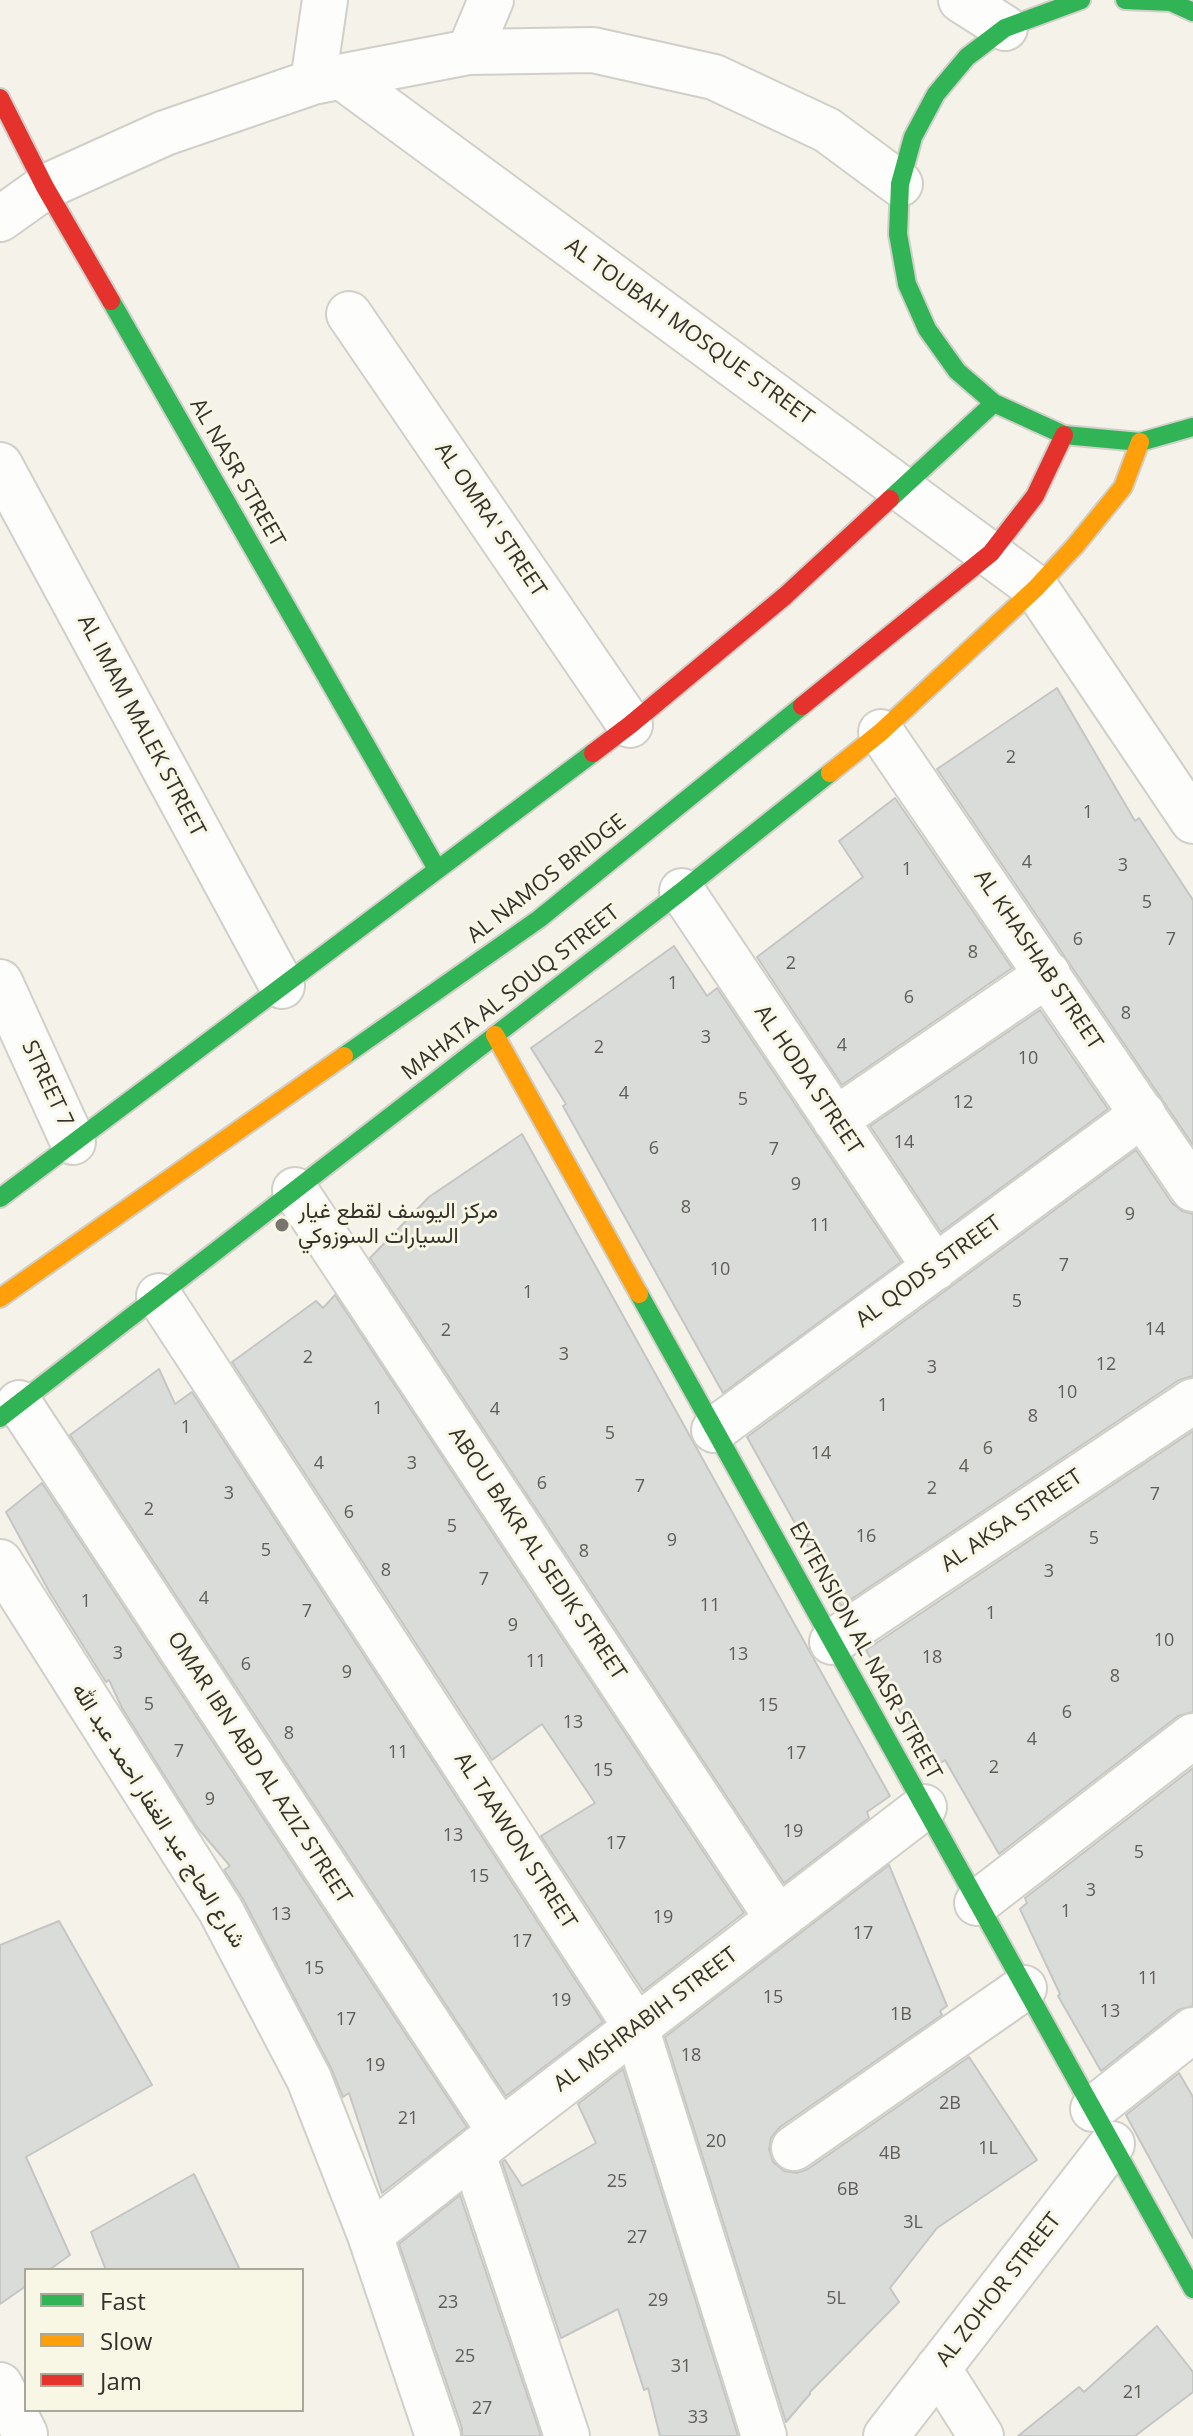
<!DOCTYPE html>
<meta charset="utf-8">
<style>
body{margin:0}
#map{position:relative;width:1193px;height:2436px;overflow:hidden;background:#f4f2e9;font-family:"Open Sans",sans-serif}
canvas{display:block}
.legend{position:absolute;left:24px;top:2268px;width:280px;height:144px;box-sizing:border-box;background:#f8f6e5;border:2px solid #a9a89b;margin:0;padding:10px 14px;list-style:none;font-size:24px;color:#33322c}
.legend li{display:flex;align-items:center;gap:16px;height:40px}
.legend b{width:40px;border:2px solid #a9a89b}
</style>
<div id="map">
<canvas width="1193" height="2436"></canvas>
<ul class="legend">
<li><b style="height:10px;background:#30b455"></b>Fast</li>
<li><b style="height:10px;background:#ff9f0a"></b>Slow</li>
<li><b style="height:10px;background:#e5322d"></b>Jam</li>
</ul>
</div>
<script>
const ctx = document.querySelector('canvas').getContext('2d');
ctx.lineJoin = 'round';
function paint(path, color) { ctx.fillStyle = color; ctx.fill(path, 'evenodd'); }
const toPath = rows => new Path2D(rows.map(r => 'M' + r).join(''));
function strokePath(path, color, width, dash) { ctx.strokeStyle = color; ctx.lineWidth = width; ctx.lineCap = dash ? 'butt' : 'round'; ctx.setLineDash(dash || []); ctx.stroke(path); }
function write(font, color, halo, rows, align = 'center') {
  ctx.font = font + ' "Open Sans",Vazirmatn,sans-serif'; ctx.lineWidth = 6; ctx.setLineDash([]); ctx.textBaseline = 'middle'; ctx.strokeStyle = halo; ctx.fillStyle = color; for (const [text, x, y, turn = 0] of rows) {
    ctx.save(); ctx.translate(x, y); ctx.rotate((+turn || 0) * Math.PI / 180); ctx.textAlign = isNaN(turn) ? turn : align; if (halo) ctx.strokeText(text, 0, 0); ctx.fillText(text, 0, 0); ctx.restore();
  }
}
const building = toPath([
 [1057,688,1135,821,1139,818,1193,900,1193,1145,937,769,1057,688],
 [895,798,1012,968,842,1085,757,957,863,877,839,841,895,798],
 [674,946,707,996,717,988,901,1262,723,1393,563,1106,566,1104,531,1048,674,946],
 [1040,1010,1108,1109,941,1232,870,1126,1040,1010],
 [522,1134,890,1796,867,1812,869,1818,784,1883,370,1258,429,1197,522,1134],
 [1136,1150,1172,1203,1182,1211,1193,1214,1193,1376,1179,1380,841,1606,747,1437,1136,1150],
 [335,1295,744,1913,643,1991,541,1836,595,1803,542,1724,492,1760,232,1362,316,1301,323,1308,335,1295],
 [159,1369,175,1404,192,1392,603,2022,506,2096,70,1435,159,1369],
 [1193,1431,1193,1712,1178,1716,999,1854,945,1760,932,1769,866,1650,1193,1431],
 [42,1483,467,2127,382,2193,349,2093,343,2097,331,2068,243,1899,224,1870,230,1866,196,1826,122,1708,109,1680,106,1682,50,1593,6,1512,42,1483],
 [1193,1768,1193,2006,1178,2010,1101,2071,1058,1996,1060,1994,1020,1909,1027,1903,1025,1898,1193,1768],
 [889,1865,947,2006,940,2011,942,2015,780,2127,771,2138,769,2149,773,2162,784,2171,797,2173,808,2169,969,2057,1037,2160,937,2228,890,2288,899,2302,810,2392,810,2394,786,2422,665,2037,889,1865],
 [59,1921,152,2085,26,2157,70,2255,49,2270,26,2270,26,2286,0,2304,0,1945,59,1921],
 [623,2069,738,2436,660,2436,648,2388,644,2390,618,2309,561,2338,502,2162,505,2160,522,2186,596,2143,578,2104,623,2069],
 [1179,2073,1193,2097,1193,2238,1126,2115,1179,2073],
 [194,2174,240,2270,106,2270,91,2232,194,2174],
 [460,2195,541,2436,462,2436,462,2428,399,2244,460,2195],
 [1157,2326,1193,2372,1193,2392,1135,2436,1018,2436,1079,2387,1084,2392,1157,2326]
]);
paint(building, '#dadcd9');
strokePath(building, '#c5c6c4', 2);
const street = toPath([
 [961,0,1005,28],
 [469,52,491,0],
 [342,77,1036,588,1193,821],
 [313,82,325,0],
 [0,219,45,187,165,133,313,82,469,52,593,50,714,77,827,130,900,184],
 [349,314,630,725],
 [0,465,282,986],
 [881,732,1193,1189],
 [682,891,935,1268],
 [0,982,73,1142],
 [835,1120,1048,974],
 [295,1190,778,1919],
 [159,1296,636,2027,764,2436],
 [19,1403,500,2132],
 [714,1430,1143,1114],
 [0,1562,221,1911,309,2079,370,2235,438,2436],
 [832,1642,1193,1401],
 [977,1903,1193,1736],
 [1093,2109,1193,2030],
 [794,2148,1024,1988],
 [473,2154,567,2436],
 [370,2235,500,2132,924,1807],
 [938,2368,981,2436],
 [0,2385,25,2434],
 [886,2436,1112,2144]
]);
const fast = toPath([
 [1081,0,1005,28,967,57,936,94,913,137,900,184,898,234,907,284,927,329,957,371,994,403,1064,435,1140,442,1193,427],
 [1125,0,1171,2,1193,12],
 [111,301,437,869],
 [890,499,994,403],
 [344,1056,539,919,802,706],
 [0,1198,593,753],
 [639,1294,1193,2289],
 [0,1418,682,891,830,773]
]);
const slow = toPath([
 [830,773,881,732,1036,588,1075,546,1123,487,1140,442],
 [495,1035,639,1294],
 [0,1298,344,1056]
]);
const jam = toPath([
 [0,98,45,187,111,301],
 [802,706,991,553,1035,496,1064,435],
 [593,753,630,725,785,596,890,499]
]);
strokePath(street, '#d0cfc8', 48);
strokePath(fast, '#d0cfc8', 22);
strokePath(slow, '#d0cfc8', 22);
strokePath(jam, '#d0cfc8', 22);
strokePath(street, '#fdfdfc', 44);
strokePath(fast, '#30b455', 18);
strokePath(slow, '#ff9f0a', 18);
strokePath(jam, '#e5322d', 18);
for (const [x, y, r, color] of [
 [282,1225,8,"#77756e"]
]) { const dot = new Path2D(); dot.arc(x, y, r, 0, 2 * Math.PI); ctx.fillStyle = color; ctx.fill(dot); strokePath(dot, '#f8f6e5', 3); }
write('18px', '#5e5d58', null, [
 ["2",1011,758],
 ["1",1088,813],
 ["4",1027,863],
 ["3",1123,866],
 ["1",907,870],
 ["5",1147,903],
 ["6",1078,940],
 ["7",1171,940],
 ["8",973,953],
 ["2",791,964],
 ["1",673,984],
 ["6",909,998],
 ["8",1126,1014],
 ["3",706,1038],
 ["4",842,1046],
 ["2",599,1048],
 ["10",1028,1059],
 ["4",624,1094],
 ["5",743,1100],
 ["12",963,1103],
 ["14",904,1143],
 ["6",654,1149],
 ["7",774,1150],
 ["9",796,1185],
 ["8",686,1208],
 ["9",1130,1215],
 ["11",820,1226],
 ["7",1064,1266],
 ["10",720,1270],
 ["1",528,1293],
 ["5",1017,1302],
 ["14",1155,1330],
 ["2",446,1331],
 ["3",564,1355],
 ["2",308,1358],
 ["12",1106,1365],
 ["3",932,1368],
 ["10",1067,1393],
 ["1",883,1406],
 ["1",378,1409],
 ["4",495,1410],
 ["8",1033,1417],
 ["1",186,1428],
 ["5",610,1434],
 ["6",988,1449],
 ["14",821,1454],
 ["4",319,1464],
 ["3",412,1464],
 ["4",964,1467],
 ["6",542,1484],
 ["7",640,1487],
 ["2",932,1489],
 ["3",229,1494],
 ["7",1155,1495],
 ["2",149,1510],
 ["6",349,1513],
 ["5",452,1527],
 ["16",866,1537],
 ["5",1094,1539],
 ["9",672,1541],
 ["5",266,1551],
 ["8",584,1552],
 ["8",386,1571],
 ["3",1049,1572],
 ["7",484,1580],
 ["4",204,1599],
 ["1",86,1602],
 ["11",710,1606],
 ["7",307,1612],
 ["1",991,1614],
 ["9",513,1626],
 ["10",1164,1641],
 ["3",118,1654],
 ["13",738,1655],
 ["18",932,1658],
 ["11",536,1662],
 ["6",246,1665],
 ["9",347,1673],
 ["8",1115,1677],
 ["5",149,1705],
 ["15",768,1706],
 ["6",1067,1713],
 ["13",573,1723],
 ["8",289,1734],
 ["4",1032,1740],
 ["7",179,1752],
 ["11",398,1753],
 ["17",796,1754],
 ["2",994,1768],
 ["15",603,1771],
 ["9",210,1800],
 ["19",793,1832],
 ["13",453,1836],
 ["17",616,1844],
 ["5",1139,1853],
 ["15",479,1877],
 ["3",1091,1891],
 ["1",1066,1912],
 ["13",281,1915],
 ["19",663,1918],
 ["17",863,1934],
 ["17",522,1942],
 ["15",314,1969],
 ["11",1148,1979],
 ["15",773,1998],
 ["19",561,2001],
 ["13",1110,2012],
 ["1B",901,2015],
 ["17",346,2020],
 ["18",691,2056],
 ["19",375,2066],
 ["2B",950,2104],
 ["21",408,2119],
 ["20",716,2142],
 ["1L",988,2149],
 ["4B",890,2154],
 ["25",617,2182],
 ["6B",848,2190],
 ["3L",913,2223],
 ["27",637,2238],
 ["5L",836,2299],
 ["29",658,2301],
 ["23",448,2303],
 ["25",465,2357],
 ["31",681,2367],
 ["21",1133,2393],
 ["27",482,2409],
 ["33",698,2418]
]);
write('22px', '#33322c', '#f8f6e5', [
 ["AL TOUBAH MOSQUE STREET",689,332,36],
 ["AL NASR STREET",237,473,60],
 ["AL OMRA' STREET",490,520,56],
 ["AL IMAM MALEK STREET",141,726,62],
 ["AL NAMOS BRIDGE",547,879,-38],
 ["AL KHASHAB STREET",1038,960,56],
 ["MAHATA AL SOUQ STREET",511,993,-38],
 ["AL HODA STREET",808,1080,56],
 ["STREET 7",47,1084,65],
 ["AL QODS STREET",929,1272,-36],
 ["AL AKSA STREET",1012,1521,-34],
 ["ABOU BAKR AL SEDIK STREET",537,1554,56],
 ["EXTENSION AL NASR STREET",865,1651,61],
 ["OMAR IBN ABD AL AZIZ STREET",259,1768,57],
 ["شارع الحاج عبد الغفار احمد عبد الله",158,1816,58],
 ["AL TAAWON STREET",515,1841,57],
 ["AL MSHRABIH STREET",646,2020,-37],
 ["AL ZOHOR STREET",999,2290,-52]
]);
write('22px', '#33322c', '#f8f6e5', [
 ["مركز اليوسف لقطع غيار",298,1212],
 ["السيارات السوزوكي",298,1237]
], 'left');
</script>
